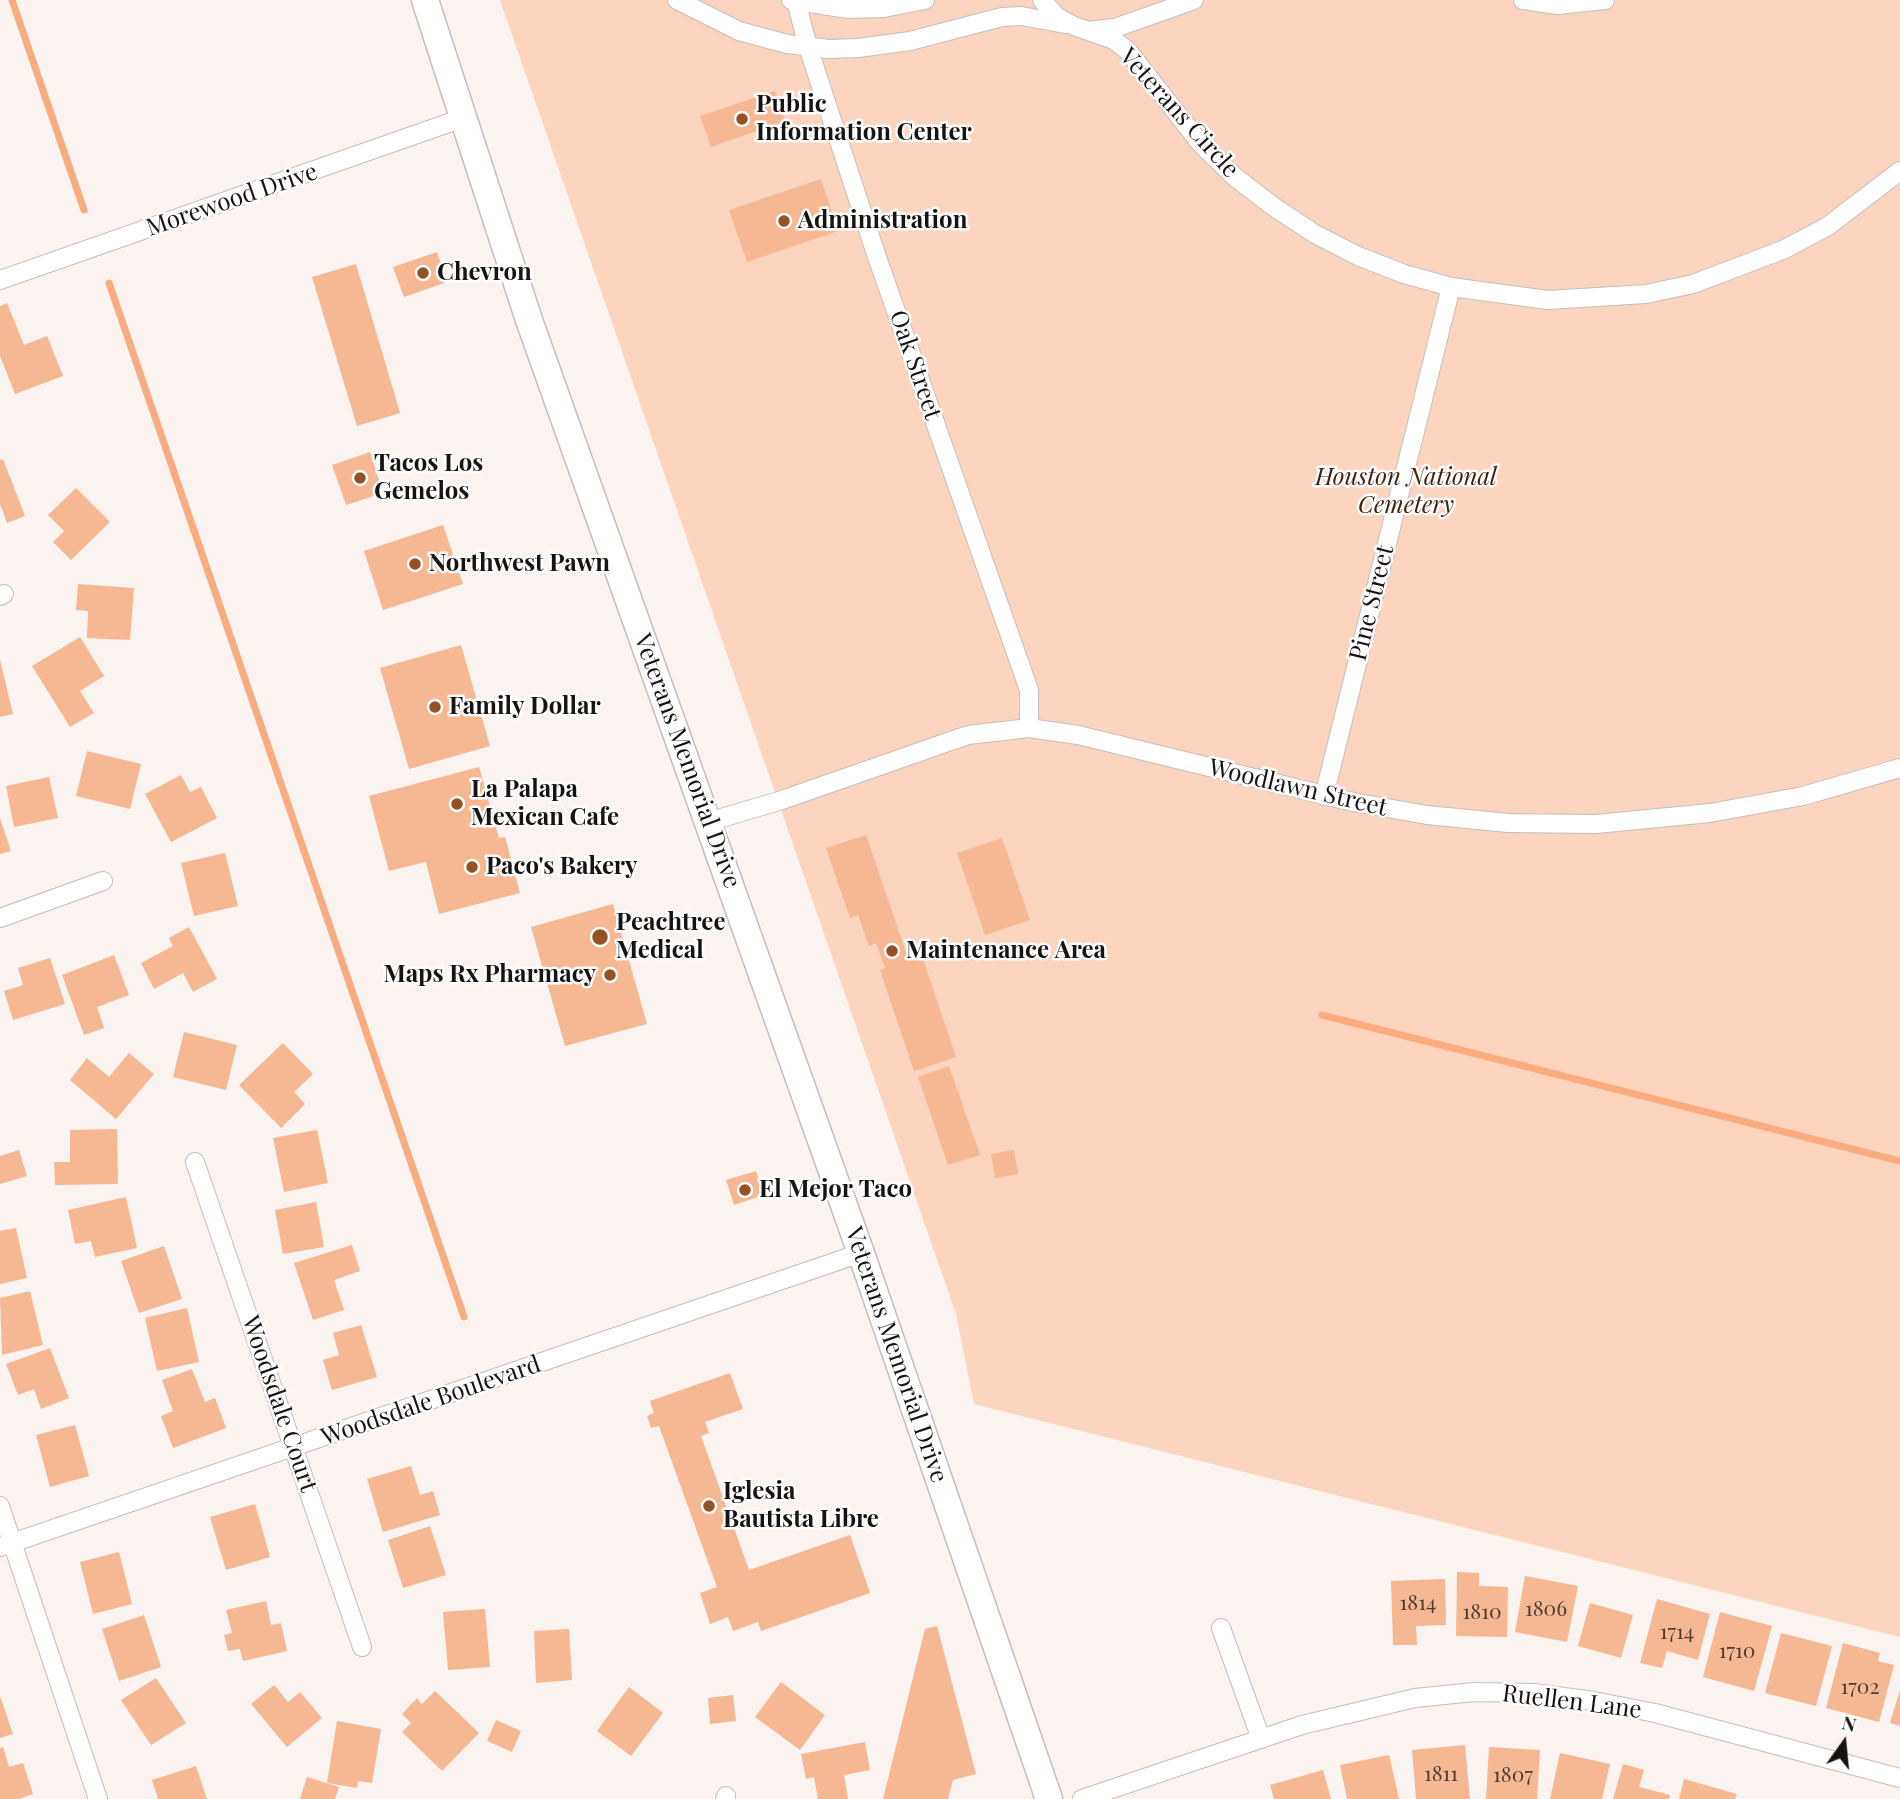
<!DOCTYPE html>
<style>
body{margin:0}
#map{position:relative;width:1900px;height:1799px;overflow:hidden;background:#faf3ef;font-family:"Playfair Display",serif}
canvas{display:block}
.north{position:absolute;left:1809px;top:1708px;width:70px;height:70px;-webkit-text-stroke:5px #fff;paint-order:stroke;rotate:15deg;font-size:19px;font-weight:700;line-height:28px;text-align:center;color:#161312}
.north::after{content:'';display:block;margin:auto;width:24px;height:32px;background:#161312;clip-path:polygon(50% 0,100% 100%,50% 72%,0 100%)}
</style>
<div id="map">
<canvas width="1900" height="1799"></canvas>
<div class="north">N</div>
</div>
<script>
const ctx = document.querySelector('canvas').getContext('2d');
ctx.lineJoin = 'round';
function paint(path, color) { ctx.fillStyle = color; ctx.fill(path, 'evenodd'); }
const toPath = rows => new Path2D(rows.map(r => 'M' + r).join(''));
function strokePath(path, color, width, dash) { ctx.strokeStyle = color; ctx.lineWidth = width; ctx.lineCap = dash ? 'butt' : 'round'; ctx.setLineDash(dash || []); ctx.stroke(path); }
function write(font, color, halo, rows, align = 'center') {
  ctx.font = font + ' "Playfair Display",serif'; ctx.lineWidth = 5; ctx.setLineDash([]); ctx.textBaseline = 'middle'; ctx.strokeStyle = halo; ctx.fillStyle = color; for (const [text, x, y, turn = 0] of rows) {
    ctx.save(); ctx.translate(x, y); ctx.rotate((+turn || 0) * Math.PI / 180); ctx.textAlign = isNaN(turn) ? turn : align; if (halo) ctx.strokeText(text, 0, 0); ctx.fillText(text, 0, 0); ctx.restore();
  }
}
paint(toPath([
 [500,0,1900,0,1900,1637,974,1404,956,1314]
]), '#fdd4be');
strokePath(toPath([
 [12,0,84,210],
 [109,283,464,1317],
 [1322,1015,1900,1161]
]), '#faac7f', 7);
paint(toPath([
 [775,91,785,121,711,147,700,116],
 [821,179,838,231,747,262,729,210],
 [437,252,447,282,404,297,393,267],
 [356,264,400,413,357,426,312,277],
 [7,303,24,345,47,336,63,376,15,394,0,356,0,306],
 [370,452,383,493,346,505,332,465],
 [3,459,25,516,7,523,0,504,0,460],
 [76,488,110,522,71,560,53,542,64,531,48,515],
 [443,525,463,584,383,610,364,551],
 [78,584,134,588,130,640,87,638,88,611,76,610],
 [80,637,104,676,80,691,94,713,70,727,32,666],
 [461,645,490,746,409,769,380,668],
 [0,660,13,714,0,717],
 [87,751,141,764,130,809,76,796],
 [479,767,499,838,505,837,520,893,439,914,426,862,389,871,369,796],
 [181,775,190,792,201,787,217,818,171,842,145,794],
 [49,777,58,818,14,827,6,786],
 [0,818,11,851,0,854],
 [866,835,909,961,922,956,956,1057,914,1071,880,970,885,968,876,943,869,946,858,915,850,918,826,848],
 [1002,838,1030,920,985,935,957,853],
 [225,853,238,906,194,916,181,863],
 [613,904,647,1024,565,1046,531,927],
 [189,927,217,979,193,992,183,973,154,989,141,963,173,946,169,938],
 [114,955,129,995,97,1007,104,1028,84,1035,62,975],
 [50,958,65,1004,13,1020,4,991,23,985,18,968],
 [184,1032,237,1045,226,1090,173,1077],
 [283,1043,313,1074,294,1092,305,1104,281,1128,239,1085],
 [129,1053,154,1074,116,1119,70,1080,87,1058,109,1077],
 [949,1066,980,1155,948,1165,918,1077],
 [117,1129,118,1184,55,1185,54,1162,70,1162,70,1130],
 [317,1130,328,1183,284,1192,273,1138],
 [19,1150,27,1176,0,1184,0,1156],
 [1014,1150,1018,1174,995,1178,991,1154],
 [756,1171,764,1195,734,1205,726,1180],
 [126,1197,137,1248,95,1257,91,1241,75,1244,68,1210],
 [316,1202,324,1247,283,1254,275,1210],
 [16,1228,27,1278,0,1284,0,1231],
 [352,1245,360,1271,334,1280,344,1310,313,1320,294,1263],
 [164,1246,182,1299,139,1313,121,1261],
 [30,1291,43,1345,2,1355,0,1298],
 [187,1308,199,1362,157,1371,145,1318],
 [361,1325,377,1377,332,1390,323,1360,339,1355,333,1333],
 [50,1348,69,1398,41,1409,34,1389,18,1395,6,1364],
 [192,1369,205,1402,215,1398,226,1428,173,1448,161,1416,173,1411,162,1380],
 [730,1373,743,1409,705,1422,709,1433,701,1436,749,1570,850,1535,870,1593,761,1631,758,1622,733,1631,728,1617,710,1624,700,1593,717,1587,659,1426,651,1428,647,1416,654,1413,650,1401],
 [75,1425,89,1476,50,1487,36,1435],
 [411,1466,420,1495,433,1491,440,1515,383,1532,367,1479],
 [255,1504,270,1557,226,1570,210,1517],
 [430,1526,446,1575,403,1588,388,1540],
 [119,1552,132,1604,93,1614,80,1562],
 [1457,1572,1479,1573,1479,1586,1508,1587,1507,1637,1456,1636],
 [1525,1576,1578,1586,1567,1642,1515,1632],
 [1445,1579,1446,1625,1416,1626,1417,1645,1393,1645,1391,1581],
 [1657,1599,1710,1614,1698,1660,1667,1651,1662,1668,1640,1663],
 [266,1601,271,1625,281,1623,287,1651,243,1661,240,1649,228,1651,224,1635,232,1633,226,1610],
 [1590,1603,1633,1615,1621,1658,1578,1646],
 [485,1609,490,1667,448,1670,443,1612],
 [1720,1612,1772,1626,1754,1691,1703,1677],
 [144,1615,161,1667,119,1681,102,1629],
 [937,1626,976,1774,953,1780,948,1799,883,1799,925,1629],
 [569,1629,572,1680,536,1683,534,1631],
 [1781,1633,1832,1646,1816,1706,1765,1693],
 [1843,1643,1880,1653,1878,1661,1894,1665,1879,1722,1826,1708],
 [156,1678,186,1723,151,1745,121,1700],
 [781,1682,825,1715,800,1750,755,1717],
 [274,1685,288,1702,300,1692,322,1718,287,1747,251,1704],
 [629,1687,663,1713,631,1756,597,1731],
 [1900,1690,1900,1726,1890,1723],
 [435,1691,479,1733,442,1771,402,1732,411,1723,402,1714,417,1698,422,1704],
 [733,1695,736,1721,710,1724,708,1698],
 [0,1696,13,1734,0,1738],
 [496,1720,521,1731,512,1752,487,1741],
 [337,1721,381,1729,372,1783,358,1781,357,1788,327,1783],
 [865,1742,870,1770,844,1775,848,1799,818,1799,814,1777,806,1779,801,1754],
 [1465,1745,1470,1799,1416,1799,1412,1750],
 [3,1747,9,1767,23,1763,33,1794,19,1799,0,1799,0,1748],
 [1489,1747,1540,1750,1537,1799,1486,1799],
 [1560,1753,1610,1764,1602,1799,1550,1799],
 [1389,1755,1399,1799,1347,1799,1340,1765],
 [1623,1764,1644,1770,1639,1787,1670,1795,1669,1799,1613,1799],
 [196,1766,207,1799,158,1799,152,1780],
 [1323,1770,1331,1799,1274,1799,1270,1785],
 [307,1777,339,1787,335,1799,300,1799],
 [1684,1779,1737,1794,1735,1799,1679,1799]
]), '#f6b793');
const street = toPath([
 [677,0,739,31,787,44,829,49,858,48,910,41,1002,17,1021,16,1065,24],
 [791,0,848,9,884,8,925,0],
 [1042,0,1056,16,1074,26,1114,40,1128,51,1200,143,1235,177,1274,207,1315,234,1358,256,1404,274,1451,287,1548,300,1646,294,1693,284,1785,249,1828,226,1900,171],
 [1523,0,1558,5,1605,0],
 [796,1,808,47,877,257,1029,690,1029,728],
 [1094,30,1115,28,1194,0],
 [0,280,463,118],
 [0,596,4,594],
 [1324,796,1451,287],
 [708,822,779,801,968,735,1029,728,1078,735,1353,802,1427,815,1508,823,1596,824,1710,813,1803,796,1900,768],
 [0,918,103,881],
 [195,1162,362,1647],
 [0,1506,98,1799],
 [0,1547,861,1253],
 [1221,1628,1261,1739],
 [725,1799,726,1796],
 [1082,1799,1302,1725,1415,1698,1474,1692,1534,1693,1594,1701,1655,1713,1900,1778]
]);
const secondary = toPath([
 [425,0,529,320,861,1253,1049,1799]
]);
strokePath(street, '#c5bebb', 20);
strokePath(secondary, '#c5bebb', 29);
strokePath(street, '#fff', 18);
strokePath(secondary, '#fff', 26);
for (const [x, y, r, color] of [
 [742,119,7,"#955024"],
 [784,221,7,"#955024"],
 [423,273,7,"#955024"],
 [360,478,7,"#955024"],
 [415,564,7,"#955024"],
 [435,707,7,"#955024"],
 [457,804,7,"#955024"],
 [472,867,7,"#955024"],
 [600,937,9,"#955024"],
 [892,951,7,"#955024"],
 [610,975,7,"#955024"],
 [745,1190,7,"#955024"],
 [709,1506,7,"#955024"]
]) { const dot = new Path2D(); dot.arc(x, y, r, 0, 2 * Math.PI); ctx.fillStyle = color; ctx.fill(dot); strokePath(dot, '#fff', 2.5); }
write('21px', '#4e3c32', null, [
 ["1814",1418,1603],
 ["1806",1546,1609],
 ["1810",1482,1612],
 ["1714",1677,1632],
 ["1710",1737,1651],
 ["1702",1860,1687],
 ["1811",1441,1774],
 ["1807",1513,1775]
]);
write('bold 24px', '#161312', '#fff', [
 ["Public",756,105],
 ["Information Center",756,133],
 ["Administration",798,221],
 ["Chevron",437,273],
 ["Tacos Los",374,464],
 ["Gemelos",374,492],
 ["Northwest Pawn",429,564],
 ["Family Dollar",449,707],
 ["La Palapa",471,790],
 ["Mexican Cafe",471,818],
 ["Paco's Bakery",486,867],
 ["Peachtree",616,923],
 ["Medical",616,951],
 ["Maintenance Area",906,951],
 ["Maps Rx Pharmacy",596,975,"right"],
 ["El Mejor Taco",759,1190],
 ["Iglesia",723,1492],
 ["Bautista Libre",723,1520]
], 'left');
write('24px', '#161312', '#fff', [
 ["Veterans Circle",1179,113,48],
 ["Morewood Drive",232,200,-19],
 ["Oak Street",915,365,71],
 ["Pine Street",1372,603,-76],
 ["Veterans Memorial Drive",687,761,70],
 ["Woodlawn Street",1298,788,13],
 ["Veterans Memorial Drive",896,1355,71],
 ["Woodsdale Boulevard",431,1401,-19],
 ["Woodsdale Court",279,1404,71],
 ["Ruellen Lane",1572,1702,7]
]);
write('italic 24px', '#40210e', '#fff', [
 ["Houston National",1406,478],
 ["Cemetery",1406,506]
]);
</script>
